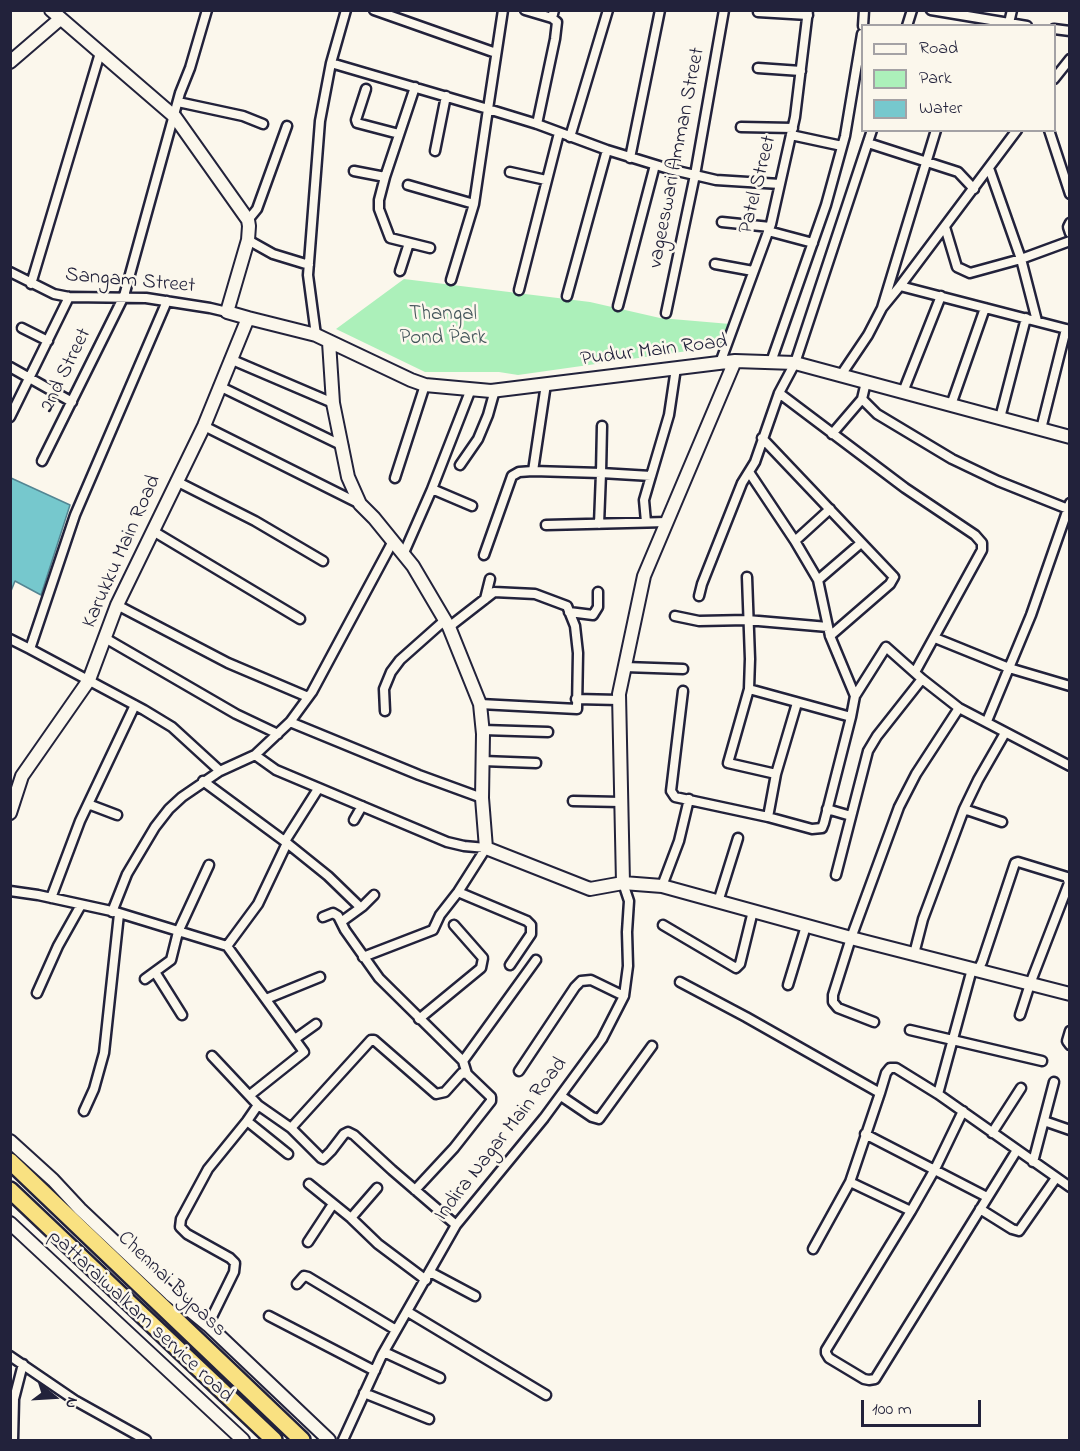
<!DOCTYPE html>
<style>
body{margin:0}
#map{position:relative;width:1080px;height:1451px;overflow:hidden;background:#fbf7ec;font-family:"Indie Flower",sans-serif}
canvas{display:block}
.frame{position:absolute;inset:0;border:12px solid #22223b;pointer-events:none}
.legend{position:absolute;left:861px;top:24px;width:195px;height:108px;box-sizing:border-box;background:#fbf7ec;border:2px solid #a4a2a5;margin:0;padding:8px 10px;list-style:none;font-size:18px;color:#22223b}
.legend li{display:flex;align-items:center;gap:12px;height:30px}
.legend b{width:30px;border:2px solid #a4a2a5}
.north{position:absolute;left:24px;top:1367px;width:60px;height:60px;-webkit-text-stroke:4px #fbf7ec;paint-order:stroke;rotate:108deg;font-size:16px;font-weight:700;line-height:24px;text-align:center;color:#22223b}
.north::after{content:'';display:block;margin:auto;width:21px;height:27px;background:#22223b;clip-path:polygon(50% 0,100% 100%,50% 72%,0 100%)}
.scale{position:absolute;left:861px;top:1400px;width:120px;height:27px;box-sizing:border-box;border:3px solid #22223b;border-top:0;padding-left:8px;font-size:18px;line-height:21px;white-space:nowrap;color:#22223b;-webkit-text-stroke:4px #fbf7ec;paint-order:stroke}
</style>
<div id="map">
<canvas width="1080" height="1451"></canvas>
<div class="frame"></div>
<ul class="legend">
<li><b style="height:8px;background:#fbf7ec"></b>Road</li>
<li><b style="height:16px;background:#acf0ba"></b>Park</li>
<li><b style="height:16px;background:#76c8cd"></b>Water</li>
</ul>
<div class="north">N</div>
<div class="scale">100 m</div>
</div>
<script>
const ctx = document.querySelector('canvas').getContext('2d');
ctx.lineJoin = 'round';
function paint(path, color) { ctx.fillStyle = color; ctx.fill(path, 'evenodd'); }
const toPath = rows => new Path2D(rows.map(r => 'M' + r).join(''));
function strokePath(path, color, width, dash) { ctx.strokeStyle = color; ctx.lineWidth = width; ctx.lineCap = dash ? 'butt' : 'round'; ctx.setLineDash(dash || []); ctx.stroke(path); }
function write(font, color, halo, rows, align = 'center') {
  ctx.font = font + ' "Indie Flower",sans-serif'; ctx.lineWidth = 5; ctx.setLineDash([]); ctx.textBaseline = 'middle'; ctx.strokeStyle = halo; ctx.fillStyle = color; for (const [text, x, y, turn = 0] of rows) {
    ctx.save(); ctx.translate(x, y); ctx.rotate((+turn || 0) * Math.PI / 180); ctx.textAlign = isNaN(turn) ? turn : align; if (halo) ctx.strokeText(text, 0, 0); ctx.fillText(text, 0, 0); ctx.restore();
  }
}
paint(toPath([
 [404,279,590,302,660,318,730,324,723,346,518,375,499,372,425,372,336,329]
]), '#acf0ba');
const water = toPath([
 [11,478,70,505,41,595,15,581,11,591,11,478]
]);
paint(water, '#76c8cd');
strokePath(water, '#548693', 1.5);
const street = toPath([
 [374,10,496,53],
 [503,10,488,109,537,124,607,150,669,169,716,180,780,184],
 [525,10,552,18],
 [931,10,1027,26],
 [758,12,808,15],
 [1009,23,1012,10],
 [863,26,864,10],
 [907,26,912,10],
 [1054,29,1070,31],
 [331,63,488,109,474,204,451,280],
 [758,68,801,71],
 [1054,79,1070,59],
 [415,87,385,177,379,200,379,209,390,238,430,248],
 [366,89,356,120,357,123,399,134],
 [178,102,243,116,263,124],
 [537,124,555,39,557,22,552,18,554,10],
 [741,127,793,128],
 [1017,130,900,286,1070,330],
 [1049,130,1070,194],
 [791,135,842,146],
 [570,137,608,10],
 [868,143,958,172,974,189],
 [435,151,446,96],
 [630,158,660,10],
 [989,168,1021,259,1037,321],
 [354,171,385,177],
 [510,172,546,180],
 [408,185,474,204],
 [248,220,257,209,287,126],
 [722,222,770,227],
 [1070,223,1068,227,1070,233],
 [945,227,957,267,970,273,1021,259,1070,241],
 [768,231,813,243],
 [248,240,273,254,309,265],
 [715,264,753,271],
 [400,271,409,243],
 [10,272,54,294,69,297,146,298,210,308,227,312],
 [31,284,100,53],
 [519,290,559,133],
 [567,296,607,150],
 [167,301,75,515,30,649,144,710,172,727,220,771,255,755,290,722,312,692,392,543],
 [618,306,655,165],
 [882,308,936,130],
 [666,313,695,175,724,10],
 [22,328,48,341],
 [316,335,308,275,320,121,331,63,346,10],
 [230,359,333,403],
 [771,362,826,205,845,136,862,34],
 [720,363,771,224,795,117,808,10],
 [10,367,72,402],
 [841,375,868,335,882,308,900,286],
 [866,382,862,399,877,414,952,459,998,481,1068,509],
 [219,386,343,446],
 [471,389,432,489,472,506],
 [903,392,941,296],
 [779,393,905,488,975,535,982,543,982,550,915,672],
 [951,405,985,308],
 [10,417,69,297],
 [1000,418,1026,318],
 [204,426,360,504],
 [1041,429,1066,329],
 [832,434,862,399],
 [762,438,894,577,890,584,830,636],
 [42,461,124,296,180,93,190,68,207,10],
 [460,465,478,439,488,415,495,390],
 [533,471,601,473,602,426],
 [749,472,795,541,818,580,830,636,855,696,886,647,922,679,959,708,1070,766],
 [395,478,425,385],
 [176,481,255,521,323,561],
 [646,522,644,500,651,476],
 [599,524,601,473,651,476,669,415,676,368],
 [546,525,667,522],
 [153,531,300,619],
 [795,541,830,509],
 [403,555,432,489],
 [484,555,512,476,519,472,533,471,546,384],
 [747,577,750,659,749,689,728,763,776,774],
 [818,580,861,543],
 [699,596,702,584,742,483,755,462,779,393,795,363,872,130],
 [485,599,490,579],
 [117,605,228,663,308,697],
 [569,612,593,615,598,607,598,592],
 [675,616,699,621,747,620,828,627],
 [449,627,494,592,535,594,567,606,575,626,578,653,577,709,480,704],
 [105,638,236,714,278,734],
 [935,638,1009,668,1070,686],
 [10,639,30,649],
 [625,667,683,669],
 [749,689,851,717,855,696],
 [683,691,671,791,675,797,768,817],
 [576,699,619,700],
 [797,703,776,774,768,817,812,829,822,828,824,823,851,717],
 [385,711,384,689,391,672,400,660,445,620],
 [987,721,1031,615,1070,503],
 [290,722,419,775,482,798],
 [483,730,548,732],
 [255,755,276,770,447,842,464,846,486,848,458,892,440,915,433,930,363,957],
 [483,761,536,763],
 [203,781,287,843,258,904,227,946],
 [573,801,621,802],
 [88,804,117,815],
 [827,809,851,816],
 [964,809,1002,822],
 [354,820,362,806],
 [285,841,318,789],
 [287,843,328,876,360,907],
 [836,875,868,751,877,736,922,679],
 [662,886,679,841,689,799],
 [10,891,38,895,116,912,227,946,304,1052,250,1095],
 [458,892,527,921,531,925,531,934,510,965],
 [51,898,80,821,135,705],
 [718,902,738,838],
 [112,912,127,874,155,827,169,809,182,797,220,771],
 [323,917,333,913,338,916,345,930,379,978,463,1061,467,1074,491,1097,491,1101,454,1148,415,1190],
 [341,922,363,906,374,895],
 [663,925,736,968,740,964,753,911],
 [914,954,923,919,964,809,978,780,1005,733],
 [978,970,982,962,1015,863,1018,862,1067,877,1069,883,1030,984,1020,1015],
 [155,972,182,1015],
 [145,979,171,960,178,932,209,865],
 [680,982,746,1017,880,1093,886,1073,890,1068,896,1068,938,1094,972,969],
 [788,985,806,926],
 [37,993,58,946,81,905],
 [266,999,320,977],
 [419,1019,481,968,483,958,454,925],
 [874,1022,838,1008,833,1002,833,995,851,938,899,807,916,774,959,708],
 [910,1030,1042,1061],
 [1070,1031,1067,1041,1070,1045],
 [295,1039,316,1024],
 [212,1056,258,1105,247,1121],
 [463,1061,536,960],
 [519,1071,575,987,581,981,591,980,624,996],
 [938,1094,1070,1187],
 [561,1096,592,1117,599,1119,652,1046],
 [258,1105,291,1128,321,1158,323,1159,331,1151,344,1134,348,1132,354,1135,392,1170,456,1225],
 [84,1111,94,1089,104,1053,119,914],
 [963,1111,935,1169,911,1211,826,1350,826,1353,829,1358,864,1379,869,1380,875,1379,1017,1150],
 [1044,1121,1070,1130],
 [291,1128,371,1040,374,1040,436,1094,445,1092,462,1073,467,1074],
 [992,1133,1021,1088],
 [865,1134,987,1197],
 [1033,1162,1054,1082],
 [850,1182,911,1211],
 [309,1184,351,1218,378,1244,426,1280],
 [980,1209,1012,1229,1019,1231,1056,1178],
 [351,1218,377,1188],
 [308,1242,333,1204],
 [813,1249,850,1182,880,1093],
 [430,1272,475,1296],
 [297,1284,304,1276,308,1277,396,1330],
 [408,1312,546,1395],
 [269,1316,375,1371],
 [208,1325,234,1272,235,1263,230,1258,187,1234,180,1227,181,1219,208,1169,247,1121,288,1154],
 [384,1352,440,1378],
 [10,1356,76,1401,146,1440],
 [364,1393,429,1419],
 [13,1440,14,1399,23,1364],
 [343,1440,382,1355,456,1225,544,1118,602,1039,624,996,628,966,627,932,629,901,623,883]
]);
const secondary = toPath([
 [10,62,60,19],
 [248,318,316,335,411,380,425,385,491,391,735,361,795,363,1070,437],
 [329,342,333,403,348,477,360,504,374,518,413,566,449,627,480,704,483,734,482,798,486,848,590,889,623,883],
 [735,361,644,576,619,694,623,883,662,886,851,938,1070,994],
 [10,813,22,776,89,680,117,605,204,426,248,318,227,312,248,240,249,226,248,220,175,117,51,10],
 [10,1141,53,1180,80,1209,170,1294,208,1325,329,1440],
 [10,1223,243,1440]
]);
const highway = toPath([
 [10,1161,302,1440],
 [10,1190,274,1440]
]);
strokePath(street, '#22223b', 13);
strokePath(secondary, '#22223b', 16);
strokePath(highway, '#22223b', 20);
strokePath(street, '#fbf7ec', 8);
strokePath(secondary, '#fbf7ec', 12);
strokePath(highway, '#f9e181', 15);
write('21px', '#22223b', '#fbf7ec', [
 ["vageeswari Amman Street",678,158,-79],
 ["Patel Street",759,185,-76],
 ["Sangam Street",130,282,5],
 ["Pudur Main Road",654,352,-7],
 ["2nd Street",67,371,-64],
 ["Karukku Main Road",123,552,-66],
 ["Indira Nagar Main Road",502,1140,-52],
 ["Chennai Bypass",171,1285,44],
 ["pattaraiwalkam service road",140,1317,43]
]);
write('21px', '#44565b', '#fbf7ec', [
 ["Thangal",443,316],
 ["Pond Park",443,340]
]);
</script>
